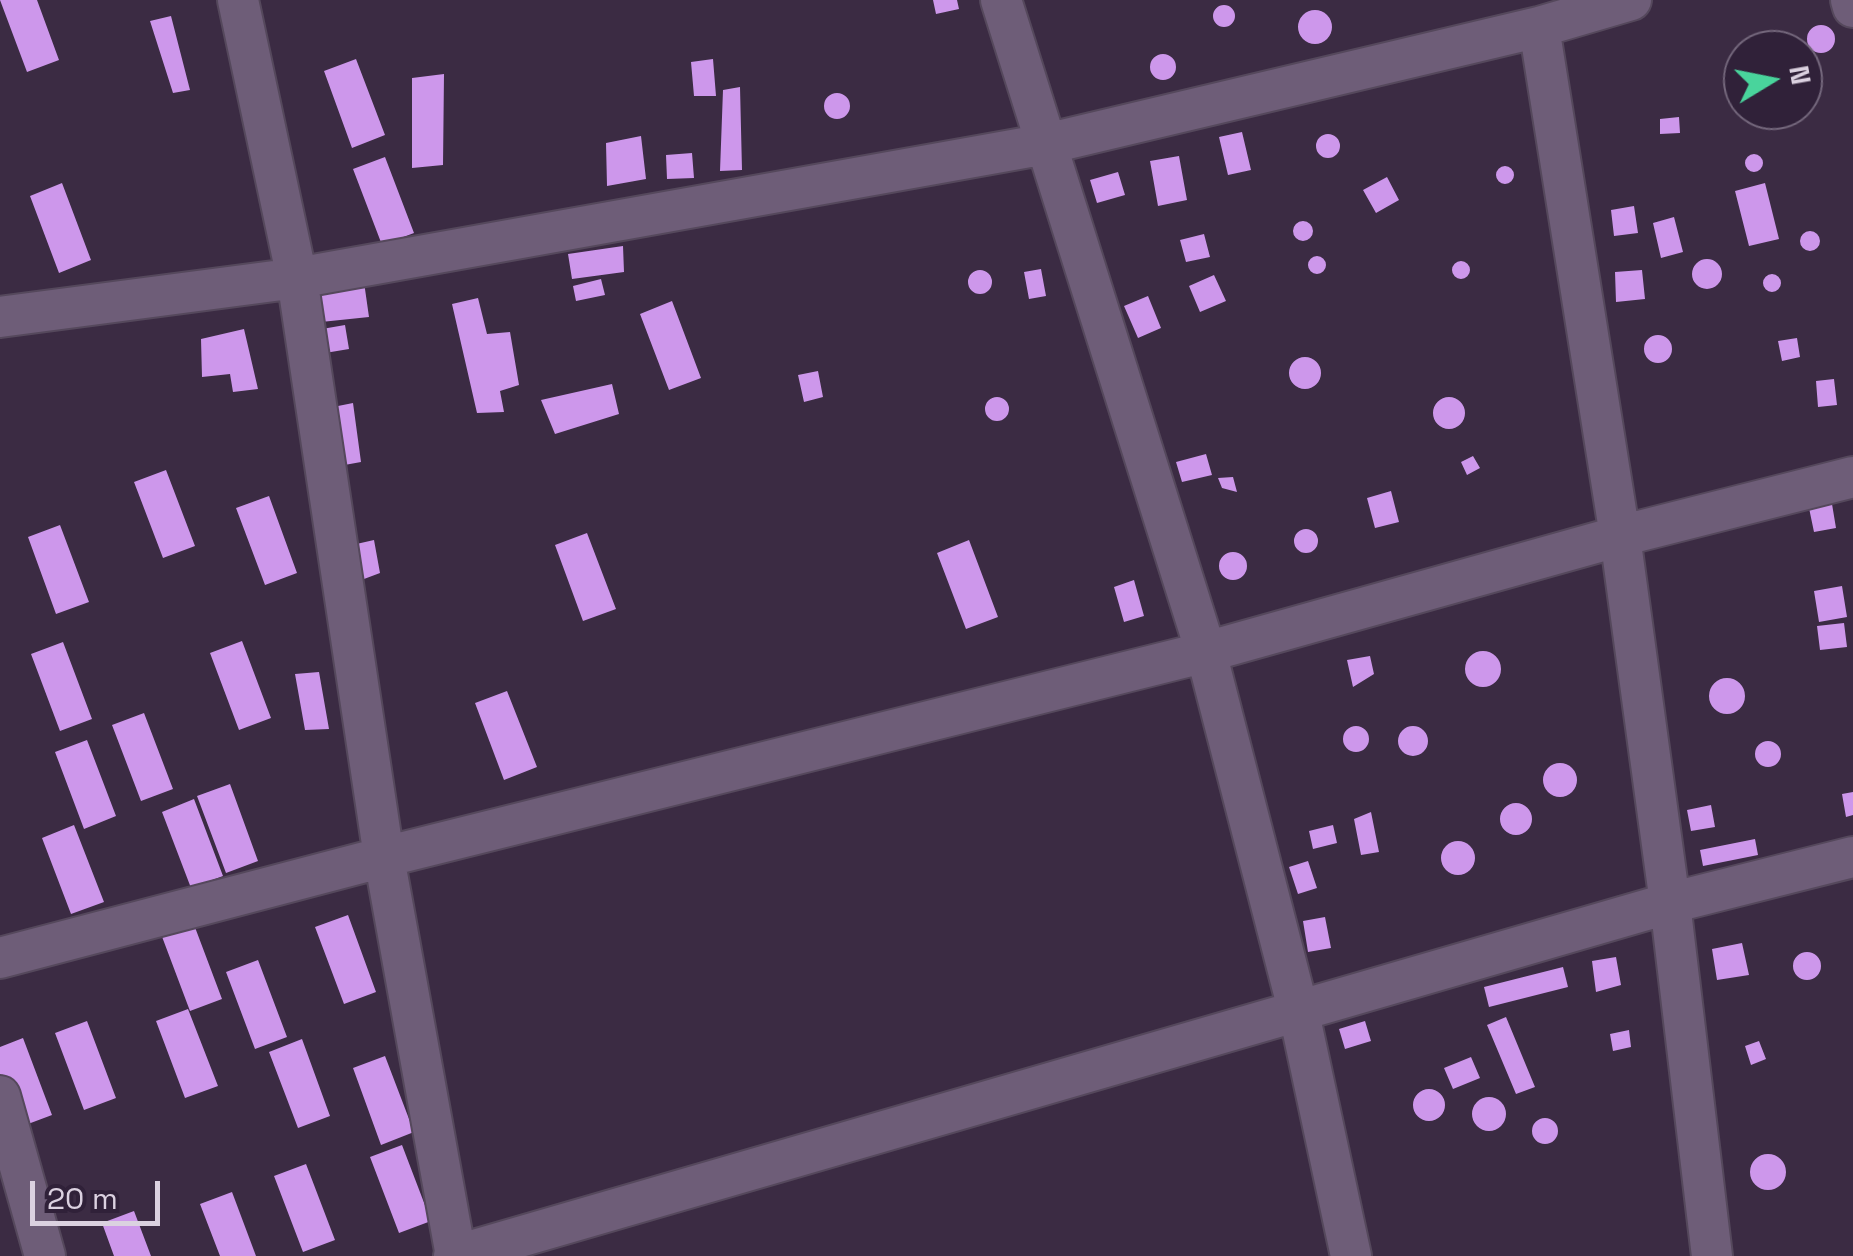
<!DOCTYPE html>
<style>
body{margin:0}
#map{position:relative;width:1853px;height:1256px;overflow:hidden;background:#3b2b43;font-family:"Space Grotesk",sans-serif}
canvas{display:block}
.north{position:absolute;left:1723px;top:30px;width:100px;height:100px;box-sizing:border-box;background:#302139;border:2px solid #74677c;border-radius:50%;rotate:80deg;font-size:28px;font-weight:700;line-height:40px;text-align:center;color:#dbd1e0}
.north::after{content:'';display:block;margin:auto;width:35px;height:45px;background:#49d49c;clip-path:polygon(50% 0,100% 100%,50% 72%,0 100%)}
.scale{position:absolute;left:30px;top:1181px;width:130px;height:45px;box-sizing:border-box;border:5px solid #dbd1e0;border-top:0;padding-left:12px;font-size:30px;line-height:35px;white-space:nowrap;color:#dbd1e0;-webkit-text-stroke:8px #302139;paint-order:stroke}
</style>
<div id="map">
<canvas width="1853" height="1256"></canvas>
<div class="north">N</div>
<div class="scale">20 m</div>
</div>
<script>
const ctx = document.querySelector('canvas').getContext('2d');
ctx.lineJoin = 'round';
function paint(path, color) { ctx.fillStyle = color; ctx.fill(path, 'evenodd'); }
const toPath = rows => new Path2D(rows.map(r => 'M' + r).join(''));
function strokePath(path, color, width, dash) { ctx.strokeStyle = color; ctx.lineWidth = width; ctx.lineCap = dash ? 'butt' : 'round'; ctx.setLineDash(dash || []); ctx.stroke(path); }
paint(toPath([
 [0,0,37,0,59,60,27,72],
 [933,0,957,0,959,9,936,14],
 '1213 16a11 11 0 1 1 22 0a11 11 0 1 1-22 0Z',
 '1298 27a17 17 0 1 1 34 0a17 17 0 1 1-34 0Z',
 [171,16,190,90,173,93,150,21],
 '1807 39a14 14 0 1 1 28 0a14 14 0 1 1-28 0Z',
 '1150 67a13 13 0 1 1 26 0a13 13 0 1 1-26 0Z',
 [356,59,385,135,352,148,324,71],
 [713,59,716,96,694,96,691,62],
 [444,74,443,165,412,168,412,78],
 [740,87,742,170,720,171,723,90],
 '824 106a13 13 0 1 1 26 0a13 13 0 1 1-26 0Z',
 [1679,117,1680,133,1660,134,1660,119],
 [1242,132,1251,170,1228,175,1219,137],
 '1316 146a12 12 0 1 1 24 0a12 12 0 1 1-24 0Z',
 [641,136,646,179,607,186,606,143],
 [692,153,694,178,667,179,666,155],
 '1745 163a9 9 0 1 1 18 0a9 9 0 1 1-18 0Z',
 [1179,156,1187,200,1158,206,1150,161],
 [385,157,414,233,382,245,353,169],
 '1496 175a9 9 0 1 1 18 0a9 9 0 1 1-18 0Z',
 [1118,172,1125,195,1097,203,1090,180],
 [1387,177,1399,200,1376,213,1363,190],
 [62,183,91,260,59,273,30,196],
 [1765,183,1779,239,1749,246,1735,191],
 [1634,206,1638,233,1614,236,1611,210],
 [1674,217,1683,252,1661,258,1653,223],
 '1293 231a10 10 0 1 1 20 0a10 10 0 1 1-20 0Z',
 '1800 241a10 10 0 1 1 20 0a10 10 0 1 1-20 0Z',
 [1204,234,1210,257,1186,262,1180,240],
 [623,246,624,272,572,279,568,254],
 '1308 265a9 9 0 1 1 18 0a9 9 0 1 1-18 0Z',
 '1692 274a15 15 0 1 1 30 0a15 15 0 1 1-30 0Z',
 '1452 270a9 9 0 1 1 18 0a9 9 0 1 1-18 0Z',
 [1041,269,1046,296,1029,299,1024,272],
 '968 282a12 12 0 1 1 24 0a12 12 0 1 1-24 0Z',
 [1642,270,1645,299,1616,302,1615,272],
 '1763 283a9 9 0 1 1 18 0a9 9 0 1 1-18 0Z',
 [1214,275,1226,301,1200,312,1189,286],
 [601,279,605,295,576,301,573,286],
 [364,282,369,317,321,322,319,291],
 [1148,296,1161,328,1138,338,1124,306],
 [478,298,487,334,510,332,519,385,500,391,504,412,477,413,452,304],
 [672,301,701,378,669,390,640,314],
 [345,325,349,349,325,353,322,329],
 [244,329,258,389,233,392,230,374,202,377,201,339],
 '1644 349a14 14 0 1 1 28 0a14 14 0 1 1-28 0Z',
 [1797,338,1800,357,1782,361,1778,341],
 '1289 373a16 16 0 1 1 32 0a16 16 0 1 1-32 0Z',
 [818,371,823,397,804,402,798,375],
 [1834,379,1837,405,1818,407,1816,381],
 [612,384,619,414,555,434,541,400],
 '985 409a12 12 0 1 1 24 0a12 12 0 1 1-24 0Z',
 '1433 413a16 16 0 1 1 32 0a16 16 0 1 1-32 0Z',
 [353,403,361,462,339,466,328,408],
 [1206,454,1212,475,1182,482,1176,462],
 [1473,456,1480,468,1467,475,1461,462],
 [166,470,195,546,163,558,134,482],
 [1233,477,1237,492,1222,488,1218,478],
 [1391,491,1399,522,1375,528,1367,498],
 [269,496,297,573,265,585,236,508],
 [1832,504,1836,528,1814,532,1809,508],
 [60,525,89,602,56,614,28,537],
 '1294 541a12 12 0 1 1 24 0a12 12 0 1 1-24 0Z',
 [587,533,616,609,583,621,555,545],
 [374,540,380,573,356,582,352,545],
 [969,540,998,617,966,629,937,553],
 '1219 566a14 14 0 1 1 28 0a14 14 0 1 1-28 0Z',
 [1134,580,1144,616,1124,622,1114,587],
 [1842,586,1847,617,1819,622,1814,591],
 [1844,623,1847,647,1820,650,1817,626],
 [242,641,271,718,239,730,210,653],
 [63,642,92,719,60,731,31,654],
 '1465 669a18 18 0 1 1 36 0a18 18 0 1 1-36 0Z',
 [1370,656,1374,674,1353,687,1347,660],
 [319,672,329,729,305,730,295,674],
 '1709 696a18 18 0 1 1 36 0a18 18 0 1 1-36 0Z',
 [507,691,537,767,504,780,475,703],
 [144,713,173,789,141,801,112,725],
 '1343 739a13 13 0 1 1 26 0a13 13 0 1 1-26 0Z',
 '1398 741a15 15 0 1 1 30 0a15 15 0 1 1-30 0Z',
 [87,740,116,816,84,829,55,752],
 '1755 754a13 13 0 1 1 26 0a13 13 0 1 1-26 0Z',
 '1543 780a17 17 0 1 1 34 0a17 17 0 1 1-34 0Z',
 [230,784,258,861,226,873,197,796],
 [1853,792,1853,815,1846,817,1842,794],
 [194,799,223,876,191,888,162,812],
 '1500 819a16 16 0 1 1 32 0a16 16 0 1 1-32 0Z',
 [1711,805,1715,827,1691,831,1687,810],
 [1371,812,1379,852,1361,855,1354,819],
 [74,825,104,902,71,914,42,838],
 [1333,825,1337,843,1313,849,1309,831],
 [1755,839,1758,855,1703,866,1700,850],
 '1441 858a17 17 0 1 1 34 0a17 17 0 1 1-34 0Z',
 [1308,861,1317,888,1298,894,1289,867],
 [348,915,376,992,344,1004,315,927],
 [1325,917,1331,948,1308,952,1303,921],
 [193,922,222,999,190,1011,161,934],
 [1742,943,1749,975,1717,980,1712,949],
 '1793 966a14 14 0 1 1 28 0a14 14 0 1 1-28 0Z',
 [1616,957,1621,985,1596,992,1592,961],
 [258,960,287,1037,255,1049,226,972],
 [1563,967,1568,987,1489,1007,1484,987],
 [188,1009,218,1086,185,1098,156,1021],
 [1506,1017,1535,1087,1516,1094,1487,1025],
 [87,1021,116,1098,84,1110,55,1033],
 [1365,1021,1371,1041,1345,1049,1339,1029],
 [1629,1030,1631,1047,1613,1051,1610,1034],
 [23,1038,52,1115,20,1127,0,1074,0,1047],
 [302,1039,330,1116,298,1128,269,1052],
 [1759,1041,1766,1059,1751,1065,1745,1046],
 [385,1056,414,1132,381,1145,353,1068],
 [1471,1057,1480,1078,1453,1089,1444,1068],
 '1413 1105a16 16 0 1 1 32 0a16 16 0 1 1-32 0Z',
 '1472 1114a17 17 0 1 1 34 0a17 17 0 1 1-34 0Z',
 '1532 1131a13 13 0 1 1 26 0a13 13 0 1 1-26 0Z',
 [402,1145,431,1221,399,1233,370,1157],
 '1750 1172a18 18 0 1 1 36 0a18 18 0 1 1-36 0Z',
 [306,1164,335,1240,303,1252,274,1176],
 [232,1192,256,1256,220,1256,200,1204],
 [134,1211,151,1256,114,1256,102,1223]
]), '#cd97eb');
const street = toPath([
 [238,0,297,278,384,857,456,1256],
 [1001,0,1206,652,1299,1013,1351,1256],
 [1851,0,1853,7],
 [1539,27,1620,536,1670,903,1712,1256],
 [0,317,297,278,1046,144,1539,27,1631,0],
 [0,958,384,857,1206,652,1620,536,1853,477],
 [0,1096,45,1256],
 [454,1256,1670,903,1853,857]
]);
strokePath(street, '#55485c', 44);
strokePath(street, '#6e5d78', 40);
</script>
